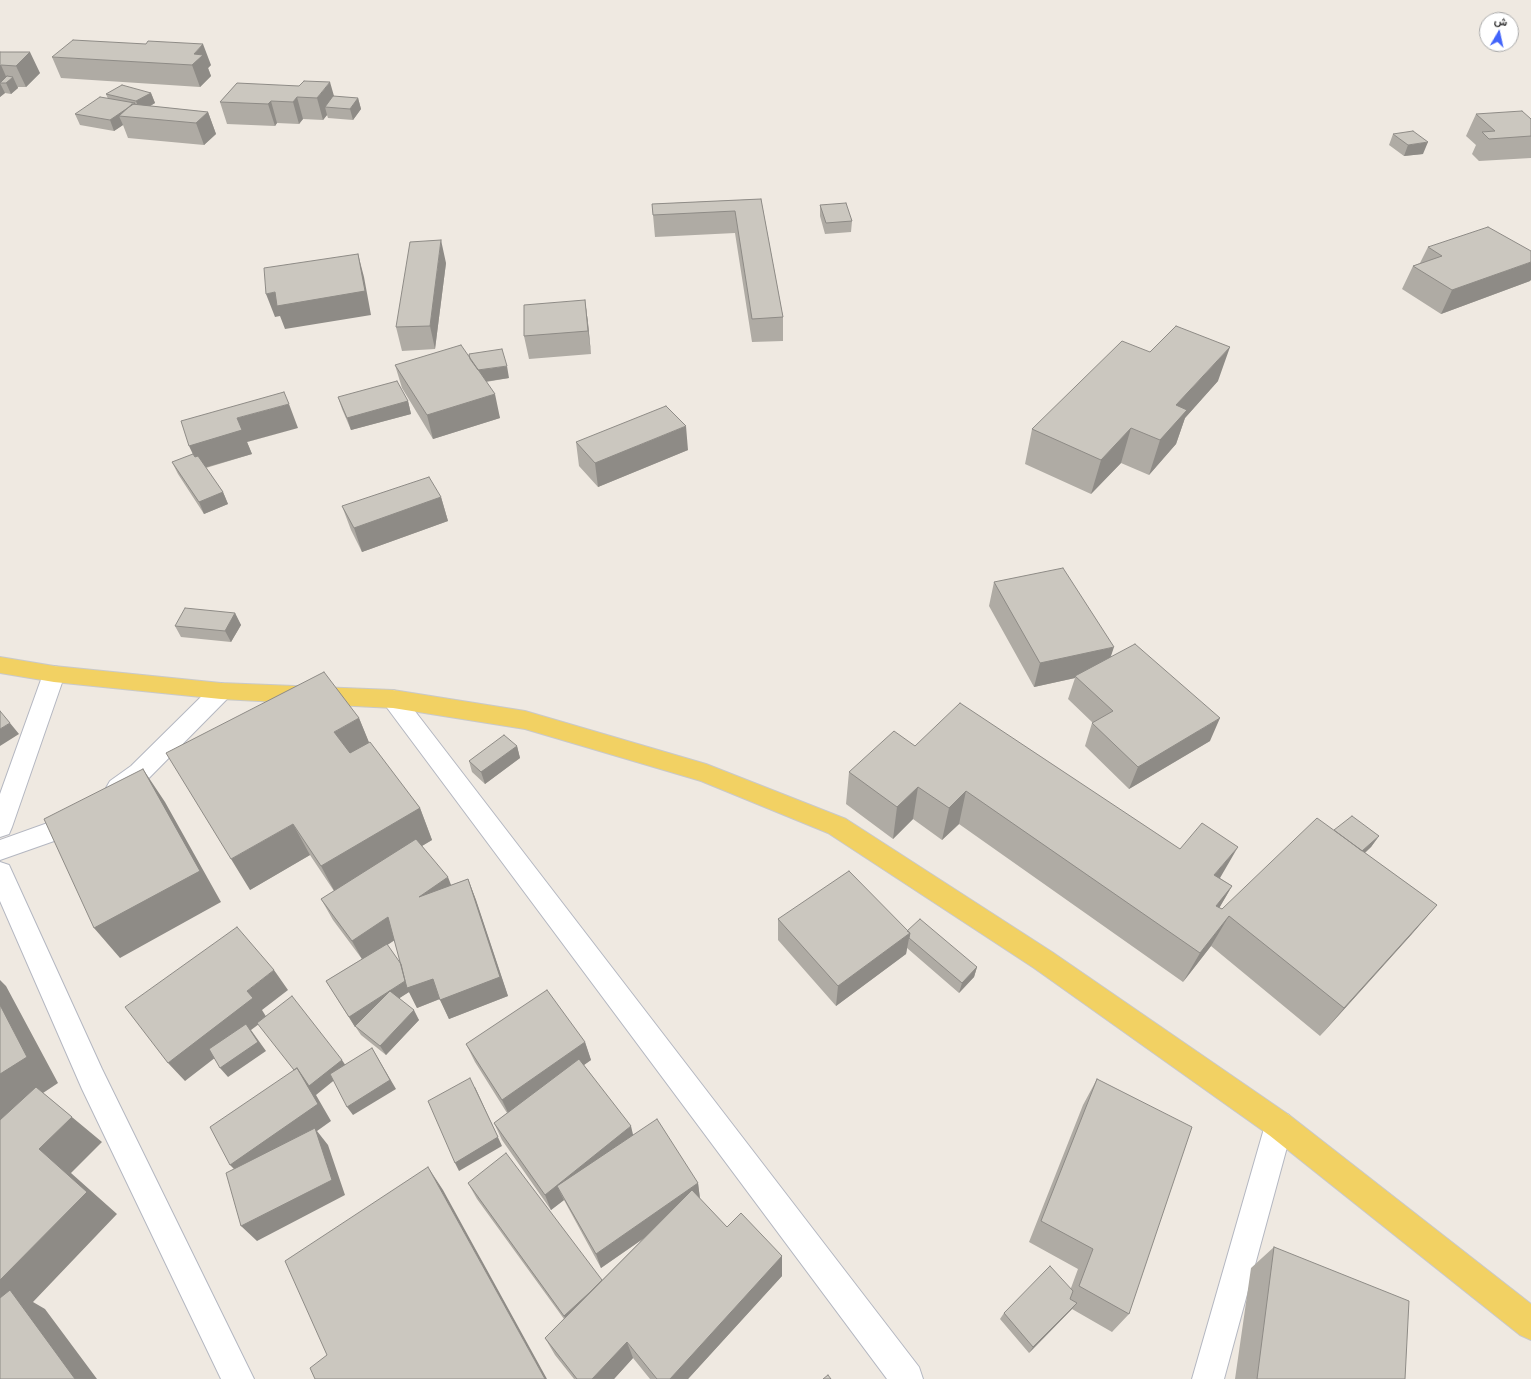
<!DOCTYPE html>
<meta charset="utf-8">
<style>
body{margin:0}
#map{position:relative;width:1531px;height:1379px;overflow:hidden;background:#efe9e1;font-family:"IBM Plex Sans",Vazirmatn,sans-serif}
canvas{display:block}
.north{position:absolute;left:1479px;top:12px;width:40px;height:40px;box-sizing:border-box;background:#fff;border:1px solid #ababab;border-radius:50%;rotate:9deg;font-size:11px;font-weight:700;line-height:16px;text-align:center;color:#2e2e2e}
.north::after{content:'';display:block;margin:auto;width:14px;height:18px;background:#4264fb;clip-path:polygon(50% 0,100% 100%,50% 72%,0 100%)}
</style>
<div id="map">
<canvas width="1531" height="1379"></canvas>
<div class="north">ش</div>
</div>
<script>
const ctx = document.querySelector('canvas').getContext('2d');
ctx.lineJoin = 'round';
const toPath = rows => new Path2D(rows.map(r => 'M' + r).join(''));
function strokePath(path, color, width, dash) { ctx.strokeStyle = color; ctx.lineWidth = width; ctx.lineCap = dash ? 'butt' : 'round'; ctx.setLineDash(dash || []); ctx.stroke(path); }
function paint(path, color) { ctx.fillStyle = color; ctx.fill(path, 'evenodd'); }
const minor = toPath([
 [54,666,62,668,65,674,12,827,9,834,0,837,0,794,43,674,46,668,54,666],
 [221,683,229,685,232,691,229,697,147,780,126,795,118,798,110,795,106,788,110,781,131,766,213,685,221,683],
 [393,690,401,693,919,1367,923,1379,887,1379,385,705,382,699,385,693,393,690],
 [76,809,84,812,88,819,84,826,74,834,0,860,0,840,56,820,68,812,76,809],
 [0,862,9,865,102,1069,254,1379,221,1379,82,1089,0,901,0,862],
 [1279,1111,1289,1115,1293,1125,1224,1379,1192,1379,1265,1125,1269,1115,1279,1111]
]);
const major = toPath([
 [0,657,54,666,221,683,393,690,525,711,706,764,846,819,1052,952,1289,1115,1531,1304,1531,1340,1520,1335,1269,1135,1034,968,828,833,701,781,525,729,393,708,221,699,54,682,0,673,0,657]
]);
strokePath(minor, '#b4b7c1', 2);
strokePath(major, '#c9c9c9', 2);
paint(minor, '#fff');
paint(major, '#f2d163');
paint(toPath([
 [0,52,40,73,26,87,18,87,18,88,11,94,5,93,0,97],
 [52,57,211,65,208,68,211,76,200,87,61,78],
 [237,83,334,97,358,98,361,109,353,120,328,118,327,115,323,120,303,119,299,124,277,123,275,126,227,124,220,102],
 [151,93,155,103,150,106,208,112,216,134,204,145,128,138,123,125,114,131,80,125,75,114,108,99,106,94],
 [1476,114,1531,119,1531,158,1479,161,1472,154,1476,145,1466,136],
 [1393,134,1423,154,1404,156,1389,145],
 [761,199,783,317,783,341,752,342,735,233,655,237,652,204],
 [820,205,852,221,851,232,825,234,820,216],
 [1428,247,1530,281,1441,314,1402,289,1413,266,1420,263],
 [446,263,435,349,402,351,396,327],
 [585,300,588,323,591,354,529,359,524,336],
 [470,359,509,378,486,382,500,418,433,439,402,388,395,365],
 [1218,381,1185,418,1176,444,1149,475,1121,463,1091,494,1025,464,1032,429],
 [338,397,408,401,411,414,351,430,342,409],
 [298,428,247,442,252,454,206,468,223,492,228,504,204,514,178,474,172,462],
 [576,442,688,450,598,487,579,466],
 [441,497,448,521,362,552,351,530,342,506],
 [994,582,1110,657,1210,741,1129,789,1085,746,1092,723,1093,723,1068,699,1075,678,1034,687,989,606],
 [235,613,241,625,231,642,181,637,175,626],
 [359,718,369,743,420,808,432,840,422,846,451,885,468,879,476,900,508,996,449,1019,440,999,417,1008,409,992,399,998,419,1020,386,1055,361,1035,355,1026,355,1027,326,981,362,959,333,920,321,899,334,891,310,855,250,890],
 [394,940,401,964,387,945],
 [517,746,520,758,485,784,472,772,469,761],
 [915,746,1220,878,1232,886,1219,908,1222,909,1334,830,1379,836,1371,847,1365,853,1437,905,1411,935,1320,1036,1211,946,1183,982,959,824,942,840,913,819,893,839,846,804,849,772],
 [778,919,907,931,977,967,974,977,959,993,907,948,906,954,836,1006,778,940],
 [585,1042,591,1060,584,1065,633,1136,698,1183,700,1199,727,1227,782,1256,782,1276,688,1379,650,1379,633,1358,614,1379,574,1379,555,1355,545,1338,564,1319,477,1199,468,1183,602,1280,643,1239,601,1268,564,1200,551,1210,502,1140,494,1123,507,1113,475,1062,466,1044],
 [1097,1079,1129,1314,1112,1332,1072,1309,1029,1353,1000,1319,1004,1313,1071,1288,1078,1269,1029,1242,1083,1105],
 [1274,1247,1405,1379,1235,1379,1251,1268]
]), '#afaba4');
paint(toPath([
 [203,44,211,65,208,68,211,76,200,87,192,65,194,54],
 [30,52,40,73,26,87,16,66],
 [1,65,8,81,13,77,18,88,11,94,6,83,0,83,0,66],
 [330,82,336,103,325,107,327,115,323,120,317,98],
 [0,83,5,93,0,97],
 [151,93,155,103,140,112,136,101],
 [297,97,303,119,299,124,293,102],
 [358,98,361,109,353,120,350,109],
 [271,101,277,123,275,126,268,104],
 [135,103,139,114,119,116,123,125,114,131,110,120],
 [208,112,216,134,204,145,196,123],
 [1428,142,1423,154,1404,156,1408,145],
 [441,240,446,263,435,349,430,326],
 [358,254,364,277,371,315,285,329,280,316,275,317,266,294,275,292],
 [1531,262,1531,280,1530,281,1441,314,1452,290],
 [585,300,588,323,591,354,588,331],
 [1230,347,1218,381,1185,418,1176,444,1149,475,1160,440,1176,405],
 [507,366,509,378,476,383,473,371],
 [495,394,500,418,433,439,427,415],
 [408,401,411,414,351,430,347,418],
 [289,404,298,428,247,442,252,454,200,469,189,446,237,418],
 [686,426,688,450,598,487,595,463],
 [1131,428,1121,463,1091,494,1101,460],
 [223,492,228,504,204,514,199,502],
 [441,497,448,521,362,552,354,528],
 [235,613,241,625,231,642,225,631],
 [1114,647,1106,671,1075,676,1075,678,1034,687,1040,663],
 [359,718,373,752,349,765,334,732],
 [1220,718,1210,741,1129,789,1138,767],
 [10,723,19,734,0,746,0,729],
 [517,746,520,758,485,784,481,772],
 [143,769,165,802,221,902,120,958,94,928],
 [918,787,913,819,893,839,897,807],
 [966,791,959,824,942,840,949,808],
 [420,808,432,840,337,896,321,866],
 [293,824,310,855,250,890,231,859],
 [1379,836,1371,847,1343,872,1351,861],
 [1238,847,1220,878,1197,906,1214,875],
 [448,877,456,898,419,897],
 [468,879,476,900,508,996,449,1019,440,1000],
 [1232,886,1214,917,1216,906],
 [1437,905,1411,935,1320,1036,1344,1008],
 [1229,916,1211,946,1183,982,1200,953],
 [388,917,398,938,363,961,352,941],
 [910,933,906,954,836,1006,838,986],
 [977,967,974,977,959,993,962,983],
 [274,970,288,990,262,1010,267,1018,251,1030,266,1051,228,1077,220,1068,251,1030,185,1081,168,1063,247,991],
 [433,979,442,998,417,1008,409,992,355,1027,349,1017,407,980],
 [0,980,6,986,58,1083,43,1093,102,1142,71,1173,117,1214,33,1302,45,1309,97,1379,75,1379,0,1309],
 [414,1010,419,1020,386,1055,380,1046],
 [585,1042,591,1060,510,1117,502,1100],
 [372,1048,396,1089,353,1115,347,1107],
 [342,1060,348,1069,316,1095,331,1121,317,1131,328,1145,345,1195,257,1241,241,1226,246,1181,230,1165,297,1068],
 [475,1087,502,1146,459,1171,455,1163],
 [631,1126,635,1143,557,1186,564,1200,551,1210,545,1195],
 [428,1167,443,1190,547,1379,545,1379],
 [698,1183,700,1199,601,1268,596,1254],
 [782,1256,782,1276,688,1379,670,1379],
 [602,1281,571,1328,564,1316],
 [1077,1303,1072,1309,1029,1353,1033,1347],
 [627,1342,633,1358,614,1379,592,1379]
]), '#8e8b86');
const building = toPath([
 [73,40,146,44,148,41,203,44,194,54,203,55,192,65,52,57,73,40],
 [0,52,30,52,16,66,1,65,0,66,0,52],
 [7,76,13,77,6,83,0,83,7,76],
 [304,81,330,82,317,98,297,97,293,102,271,101,268,104,220,102,237,83,299,86,304,81],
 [122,85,151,93,136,101,106,94,122,85],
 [333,96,358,98,350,109,325,107,333,96],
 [100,97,135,103,110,120,75,114,100,97],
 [132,104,208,112,196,123,119,116,132,104],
 [1522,111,1531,119,1531,136,1489,139,1482,132,1495,131,1476,114,1522,111],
 [1413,131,1428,142,1408,145,1393,134,1413,131],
 [761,199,783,317,752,319,735,211,653,215,652,204,761,199],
 [846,203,852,221,826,223,820,205,846,203],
 [1488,227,1531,251,1531,262,1452,290,1413,266,1442,256,1428,247,1488,227],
 [441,240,430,326,396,327,410,242,441,240],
 [358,254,365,291,277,306,275,292,266,294,264,268,358,254],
 [585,300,588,331,524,336,524,305,585,300],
 [1176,326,1230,347,1176,405,1187,410,1160,440,1131,428,1101,460,1032,429,1122,341,1150,352,1176,326],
 [461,345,495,394,427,415,395,365,461,345],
 [502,349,507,366,478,370,470,359,469,354,502,349],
 [397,381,408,401,347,418,338,397,397,381],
 [284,392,289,404,237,418,242,430,189,446,181,421,284,392],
 [666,406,686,426,595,463,576,442,666,406],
 [193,454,195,457,198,456,223,492,199,502,172,462,193,454],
 [429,477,441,497,354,528,342,506,429,477],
 [1063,568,1114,647,1040,663,994,582,1063,568],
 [185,608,235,613,225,631,175,626,185,608],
 [1135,644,1220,718,1138,767,1092,723,1113,711,1075,676,1135,644],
 [324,672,359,718,334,732,350,753,370,742,420,808,321,866,293,824,231,859,166,753,324,672],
 [960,703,1180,849,1202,823,1238,847,1214,875,1232,886,1216,906,1222,909,1317,818,1437,905,1344,1008,1229,916,1200,953,966,791,949,808,918,787,897,807,849,772,894,731,915,746,960,703],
 [0,711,10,723,0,729,0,711],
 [504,735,517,746,481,772,469,761,504,735],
 [143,769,200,871,94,928,44,819,143,769],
 [1352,816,1379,836,1362,851,1334,830,1352,816],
 [416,839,448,877,419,897,468,879,500,977,440,1000,433,979,407,988,388,917,352,941,321,899,416,839],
 [849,871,910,933,838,986,778,919,849,871],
 [920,919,977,967,962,983,909,938,910,933,907,931,920,919],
 [237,927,274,970,247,991,253,998,168,1063,125,1007,237,927],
 [387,944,401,964,405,981,349,1017,326,981,387,944],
 [547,990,585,1042,502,1100,466,1044,547,990],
 [390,991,414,1010,380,1046,355,1026,390,991],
 [292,996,342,1060,309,1086,297,1068,294,1070,257,1023,292,996],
 [0,1005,27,1057,0,1074,0,1005],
 [246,1024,258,1042,220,1068,209,1049,246,1024],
 [372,1048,390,1080,347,1107,330,1074,372,1048],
 [579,1059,631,1126,545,1195,494,1123,579,1059],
 [297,1068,318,1104,230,1165,210,1127,297,1068],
 [470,1078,498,1137,455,1163,428,1101,470,1078],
 [1097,1079,1192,1127,1129,1314,1079,1286,1093,1249,1041,1221,1097,1079],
 [36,1087,72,1117,39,1149,87,1192,0,1280,0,1120,36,1087],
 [657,1119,698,1183,596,1254,557,1186,657,1119],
 [315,1128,332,1180,241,1226,226,1173,315,1128],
 [506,1153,602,1280,589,1293,564,1316,468,1183,506,1153],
 [428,1167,545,1379,315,1379,310,1368,327,1355,285,1261,428,1167],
 [692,1190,727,1227,741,1213,782,1256,670,1379,657,1379,627,1342,592,1379,577,1379,545,1338,692,1190],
 [1274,1247,1409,1301,1405,1379,1257,1379,1274,1247],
 [1050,1266,1073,1291,1070,1299,1077,1303,1033,1347,1004,1313,1050,1266],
 [10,1290,75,1379,0,1379,0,1298,10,1290],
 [828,1375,831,1379,823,1379,828,1375]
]);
paint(building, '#cbc7bf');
strokePath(building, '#8e8b86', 1);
</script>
